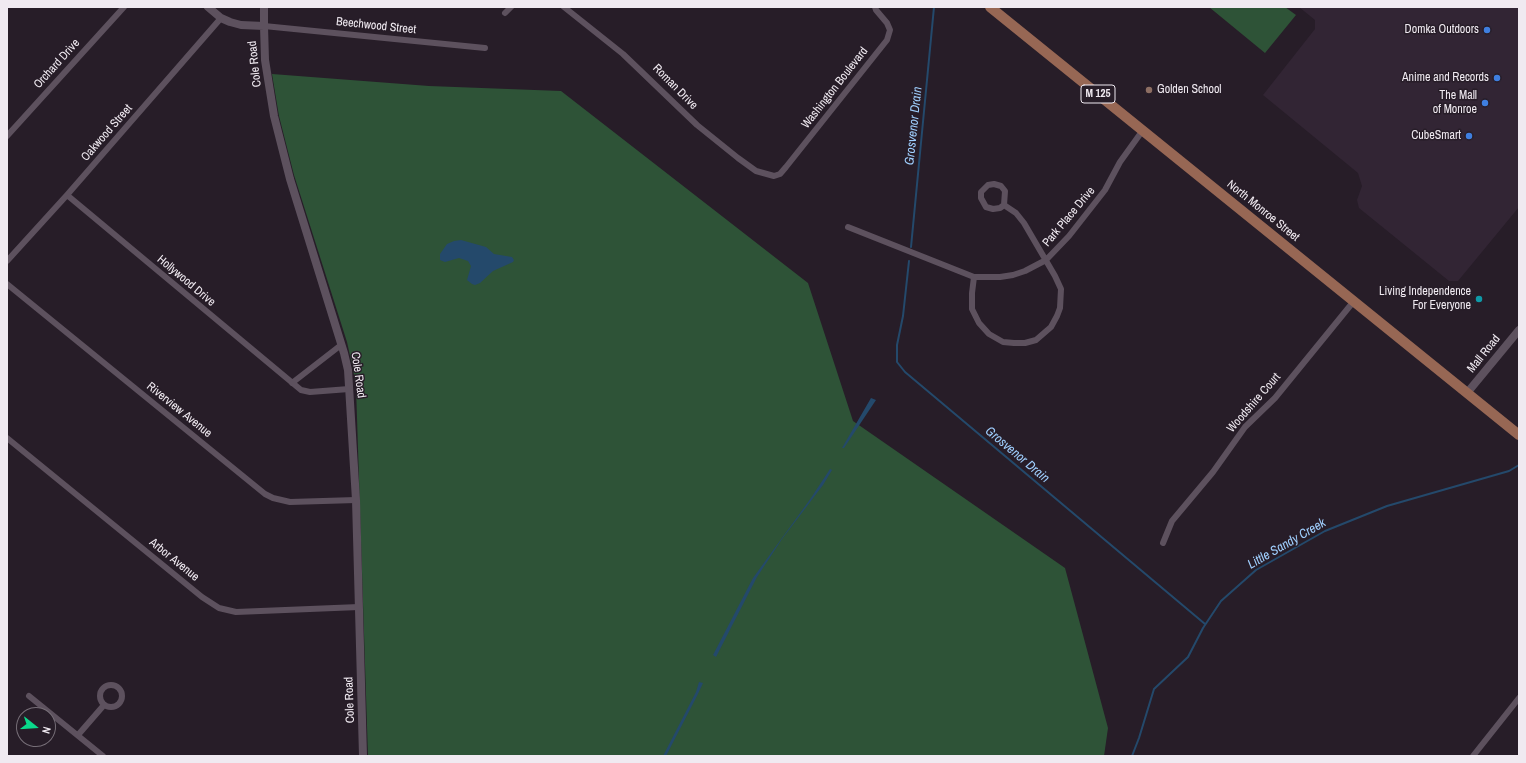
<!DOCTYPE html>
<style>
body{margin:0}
#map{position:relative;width:1526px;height:763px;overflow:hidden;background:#271d28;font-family:"Archivo Narrow",sans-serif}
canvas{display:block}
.frame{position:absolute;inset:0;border:8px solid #f0eaf1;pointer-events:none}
.north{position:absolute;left:16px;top:707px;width:40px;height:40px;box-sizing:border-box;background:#271d28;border:1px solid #776f78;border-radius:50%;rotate:107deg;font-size:11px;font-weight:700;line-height:16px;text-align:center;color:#f0eaf1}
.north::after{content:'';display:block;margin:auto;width:14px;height:18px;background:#0ad98b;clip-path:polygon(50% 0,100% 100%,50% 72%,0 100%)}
</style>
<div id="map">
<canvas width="1526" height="763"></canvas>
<div class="frame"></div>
<div class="north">N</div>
</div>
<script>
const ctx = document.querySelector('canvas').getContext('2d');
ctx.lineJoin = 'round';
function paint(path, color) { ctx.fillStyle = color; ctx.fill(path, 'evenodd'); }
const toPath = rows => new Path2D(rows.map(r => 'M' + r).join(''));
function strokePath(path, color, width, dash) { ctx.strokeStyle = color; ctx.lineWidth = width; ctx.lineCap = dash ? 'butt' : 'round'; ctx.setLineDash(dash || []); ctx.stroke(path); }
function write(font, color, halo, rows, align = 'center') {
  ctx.font = font + ' "Archivo Narrow",sans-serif'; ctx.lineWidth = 3; ctx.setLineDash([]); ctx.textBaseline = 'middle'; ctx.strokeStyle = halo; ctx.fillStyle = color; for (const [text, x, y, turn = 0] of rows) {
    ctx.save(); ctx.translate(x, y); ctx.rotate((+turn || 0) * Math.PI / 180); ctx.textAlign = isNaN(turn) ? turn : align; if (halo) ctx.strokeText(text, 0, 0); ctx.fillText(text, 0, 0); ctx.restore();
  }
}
paint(toPath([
 [1299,7,1519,7,1519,207,1458,281,1449,281,1359,208,1357,200,1362,186,1358,173,1263,95,1315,29,1315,20]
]), '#322534');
paint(toPath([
 [1209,7,1285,7,1296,15,1265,53],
 [272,74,429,86,561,91,808,283,853,421,1065,568,1108,728,1104,756,368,756,356,387,353,369,347,342,294,175,279,116]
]), '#2e5337');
paint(toPath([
 [461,240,486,247,494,254,512,257,514,260,513,262,493,271,480,283,475,285,472,284,467,280,471,266,468,261,459,258,445,262,440,260,440,254,447,244,454,241],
 [871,398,876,400,844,448,842,448],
 [830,469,832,470,823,485,782,539,757,577,716,657,713,655,753,578,811,498],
 [699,682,703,683,697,696,666,756,663,756,696,692]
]), '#24496b');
strokePath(toPath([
 [911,247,934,7],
 [909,261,903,316,897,345,897,362,905,372,1205,624],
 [1132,756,1139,738,1154,689,1188,657,1203,628,1221,601,1256,570,1325,531,1387,506,1509,471,1519,465]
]), '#24496b', 2);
strokePath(toPath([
 [564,7,623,54,697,125,738,158,756,171,774,176,780,174,786,167,887,40,890,30,887,23,876,10,875,7],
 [505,13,511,7],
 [264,26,485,48],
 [7,136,124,7],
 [67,195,301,390,310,392,349,389],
 [848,227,974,277,1000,277,1013,275,1025,271,1046,260,1069,236,1105,190,1120,162,1143,130],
 [7,261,67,195,221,18],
 [974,277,972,293,972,309,979,323,989,334,1003,342,1014,343,1025,343,1036,340,1051,327,1057,316,1060,308,1061,289,1055,276,1024,223,1016,213,1004,205,1005,191,1001,186,994,184,988,185,981,192,981,198,986,207,993,209,1000,208,1004,205],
 [7,284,265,494,273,498,290,502,356,500],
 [292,383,341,345],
 [7,438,202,597,219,608,236,612,359,607],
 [1163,543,1172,521,1213,472,1245,427,1275,398,1354,301],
 '100 696a11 11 0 1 1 22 0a11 11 0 1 1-22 0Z',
 [29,696,103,756],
 [78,735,104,705],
 [1473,756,1519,698]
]), '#5d515e', 6);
strokePath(toPath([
 [208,7,221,18,230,22,241,25,264,26],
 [264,7,264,26,265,60,274,116,290,179,344,353,348,370,356,500,363,756],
 [1467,393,1519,330]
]), '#5d515e', 8);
strokePath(toPath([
 [990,7,1519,435]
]), '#976754', 10);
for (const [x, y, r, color] of [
 [1487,30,4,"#3f7fe0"],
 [1497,78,4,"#3f7fe0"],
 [1149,90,4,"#8d6e63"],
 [1485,103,4,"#3f7fe0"],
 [1469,136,4,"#3f7fe0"],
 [1479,299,4,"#0f9aa8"]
]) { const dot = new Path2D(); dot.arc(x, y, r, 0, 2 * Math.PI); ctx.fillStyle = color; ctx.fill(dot); strokePath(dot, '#271d28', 1.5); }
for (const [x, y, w] of [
 [1098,94,34]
]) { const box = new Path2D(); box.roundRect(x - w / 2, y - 9, w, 18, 3); ctx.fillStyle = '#271d28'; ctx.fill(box); strokePath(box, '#f0eaf1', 1); }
write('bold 11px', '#f0eaf1', null, [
 ["M 125",1098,94]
]);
write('12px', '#f0eaf1', '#271d28', [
 ["Beechwood Street",376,26,6],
 ["Orchard Drive",57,64,-48],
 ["Cole Road",255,64,-96],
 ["Roman Drive",675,87,45],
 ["Washington Boulevard",835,88,-52],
 ["Oakwood Street",107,133,-49],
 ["North Monroe Street",1263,211,39],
 ["Park Place Drive",1069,217,-50],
 ["Hollywood Drive",186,281,40],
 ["Mall Road",1484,354,-51],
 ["Cole Road",358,375,82],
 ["Woodshire Court",1254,403,-49],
 ["Riverview Avenue",179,410,39],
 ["Arbor Avenue",174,560,39],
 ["Cole Road",350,700,-92]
]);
write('12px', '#f0eaf1', '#271d28', [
 ["Domka Outdoors",1479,30],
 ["Anime and Records",1489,78],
 ["Golden School",1157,90,"left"],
 ["The Mall",1477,96],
 ["of Monroe",1477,110],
 ["CubeSmart",1461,136],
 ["Living Independence",1471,292],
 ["For Everyone",1471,306]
], 'right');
write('italic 13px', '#9fcefd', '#271d28', [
 ["Grosvenor Drain",914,126,-84],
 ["Grosvenor Drain",1017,455,40],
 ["Little Sandy Creek",1287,544,-30]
]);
</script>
